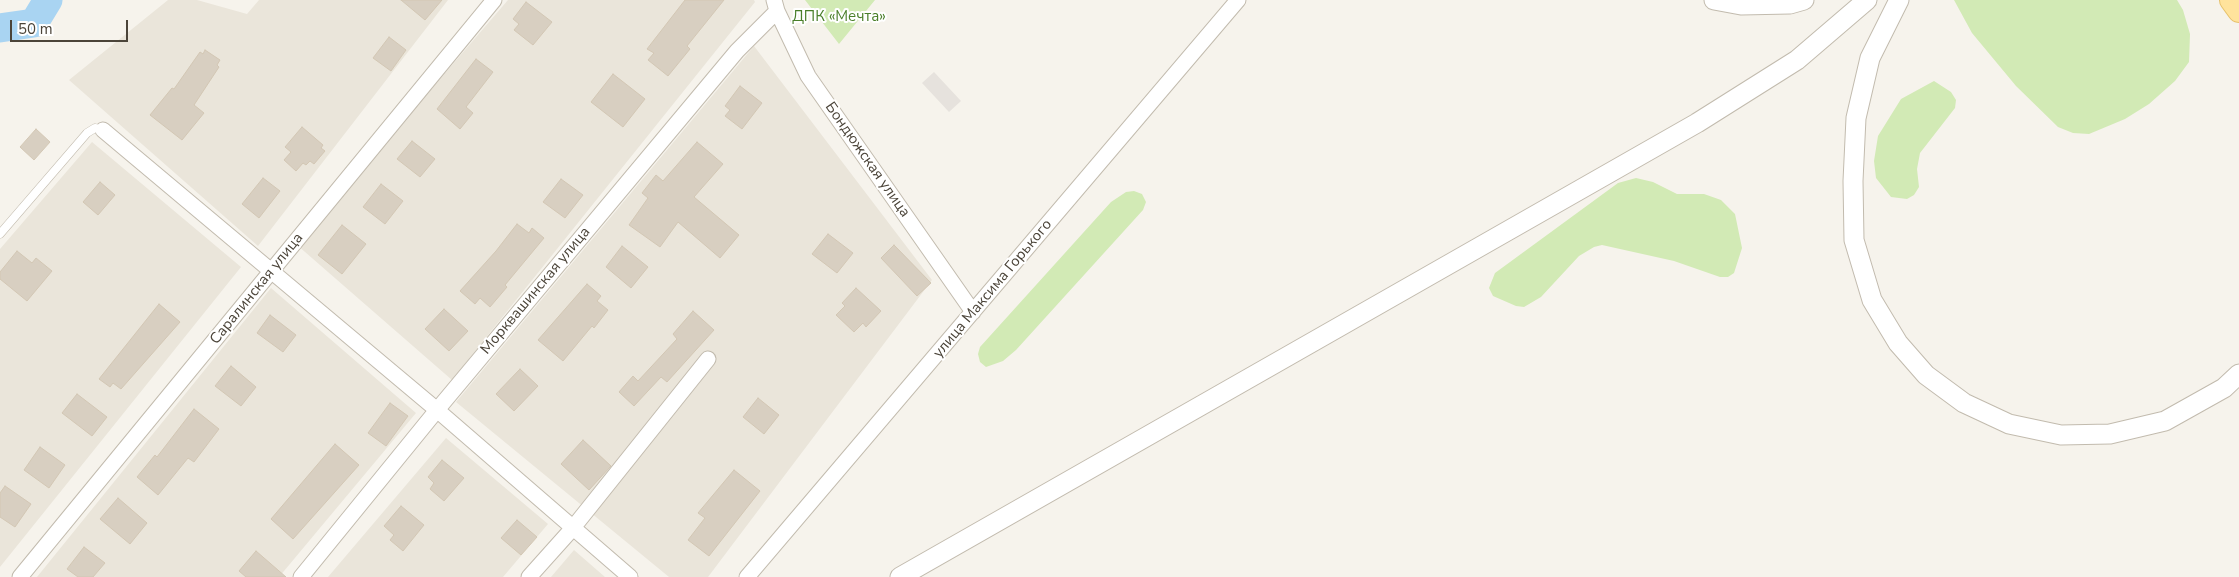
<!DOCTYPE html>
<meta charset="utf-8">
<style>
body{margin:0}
#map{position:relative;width:2239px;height:577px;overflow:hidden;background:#f6f3ec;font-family:"Nunito Sans",sans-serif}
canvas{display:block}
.scale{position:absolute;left:10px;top:20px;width:118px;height:22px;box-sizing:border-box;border:2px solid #4b4439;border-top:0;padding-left:6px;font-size:15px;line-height:18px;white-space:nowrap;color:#4b4439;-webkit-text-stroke:4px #fff;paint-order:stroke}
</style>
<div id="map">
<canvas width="2239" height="577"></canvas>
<div class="scale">50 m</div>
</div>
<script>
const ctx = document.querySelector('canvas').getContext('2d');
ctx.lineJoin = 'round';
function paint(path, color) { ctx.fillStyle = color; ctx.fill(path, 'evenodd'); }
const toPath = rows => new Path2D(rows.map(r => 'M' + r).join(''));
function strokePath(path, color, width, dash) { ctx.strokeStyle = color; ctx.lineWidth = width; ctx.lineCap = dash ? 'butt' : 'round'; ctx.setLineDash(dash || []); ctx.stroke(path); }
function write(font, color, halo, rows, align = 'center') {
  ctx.font = font + ' "Nunito Sans",sans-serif'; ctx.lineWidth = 4; ctx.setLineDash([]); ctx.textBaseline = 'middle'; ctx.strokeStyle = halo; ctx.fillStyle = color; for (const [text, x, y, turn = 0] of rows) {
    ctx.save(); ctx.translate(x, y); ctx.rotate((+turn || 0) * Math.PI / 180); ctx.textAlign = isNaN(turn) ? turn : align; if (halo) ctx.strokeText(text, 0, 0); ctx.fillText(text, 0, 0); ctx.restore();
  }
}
paint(toPath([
 [168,0,197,0,247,14,259,0,448,0,258,246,69,80],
 [508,0,754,0,755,2,452,380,297,245],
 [754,46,932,280,708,577,669,577,456,402],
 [92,142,241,267,0,567,0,249],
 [271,288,416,413,279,577,37,577],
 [446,438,548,524,503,577,328,577],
 [574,550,605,577,551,577]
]), '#eae5da');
paint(toPath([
 [934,72,961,101,949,112,922,83]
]), '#e6e2dd');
paint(toPath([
 [805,0,875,0,839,44],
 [1954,0,2177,0,2183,10,2190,34,2189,62,2175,81,2149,104,2125,119,2089,134,2073,133,2058,127,2016,86,1972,33],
 [1934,81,1951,92,1956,100,1955,108,1920,153,1917,169,1919,187,1914,195,1907,199,1891,197,1876,178,1874,161,1878,136,1901,99],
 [1636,178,1653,182,1677,194,1704,194,1721,200,1735,214,1742,248,1734,273,1728,277,1720,277,1674,261,1602,245,1594,247,1579,256,1541,297,1524,307,1516,306,1493,296,1489,288,1495,273,1618,183],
 [1134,191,1142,194,1146,202,1143,210,1016,350,1003,361,986,367,980,362,978,354,980,347,1111,202,1126,192]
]), '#d2eab5');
strokePath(toPath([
 [0,28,34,23,48,0]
]), '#a9d4f2', 29);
const building = toPath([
 [401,0,442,0,425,20,401,0],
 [685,0,724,0,687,46,690,49,668,76,648,60,654,53,647,49,685,0],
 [526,2,552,22,533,45,514,30,519,24,513,19,526,2],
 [389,37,406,50,391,71,373,58,389,37],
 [205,50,220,60,217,65,219,67,194,105,204,113,182,140,150,115,172,88,174,89,200,52,203,54,205,50],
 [476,59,493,72,466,107,473,113,460,129,437,109,476,59],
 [613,74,645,99,623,127,591,102,613,74],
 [740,86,762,103,742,129,725,116,730,110,725,106,740,86],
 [302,127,323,145,321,148,325,151,314,164,310,161,306,165,303,163,296,171,284,160,291,152,285,147,302,127],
 [36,129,50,142,34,160,20,147,36,129],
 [412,141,435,159,420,177,397,159,412,141],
 [697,142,723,164,694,197,739,235,720,258,678,222,660,247,629,225,648,198,642,193,656,175,663,181,697,142],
 [263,178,280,191,259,218,242,204,263,178],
 [561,179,583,195,565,218,543,202,561,179],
 [100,182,115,195,98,215,83,202,100,182],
 [381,184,403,201,385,224,363,207,381,184],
 [517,224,529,233,532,228,544,238,505,285,507,287,490,307,480,298,475,304,460,291,496,251,517,224],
 [342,225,366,244,342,274,318,255,342,225],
 [828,234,853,253,837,273,812,254,828,234],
 [894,245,931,283,917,296,881,258,894,245],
 [622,246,648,267,631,288,606,267,622,246],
 [17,251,32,263,36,258,52,271,27,301,0,279,0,272,17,251],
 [587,284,601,296,597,301,608,310,594,328,592,326,563,361,538,340,587,284],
 [856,288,881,311,866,327,863,323,854,332,836,315,845,306,842,303,856,288],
 [159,304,180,322,121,389,113,383,110,387,99,379,159,304],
 [444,309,468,331,449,351,425,329,444,309],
 [693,311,714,330,667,382,661,377,634,406,619,392,633,376,638,381,677,339,673,334,693,311],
 [270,315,296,335,283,352,257,333,270,315],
 [231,366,256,387,241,406,215,386,231,366],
 [520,369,538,386,514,411,496,394,520,369],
 [77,394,107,417,92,436,62,413,77,394],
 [758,398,779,415,764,434,743,417,758,398],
 [390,403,408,416,386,446,368,433,390,403],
 [194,409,219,429,194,462,188,458,158,495,137,477,155,455,157,457,194,409],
 [583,440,611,466,589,490,561,464,583,440],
 [335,444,359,465,293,539,271,519,335,444],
 [40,447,65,465,49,488,24,470,40,447],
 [442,460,464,478,444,501,430,489,434,483,428,477,442,460],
 [734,470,760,491,709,556,688,540,705,518,698,513,734,470],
 [5,486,31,504,15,527,0,517,0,493,5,486],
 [118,498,147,523,130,544,100,519,118,498],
 [401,506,424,525,403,551,390,540,394,535,384,526,401,506],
 [517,520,537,537,521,555,501,538,517,520],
 [84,547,105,563,93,577,78,577,67,569,84,547],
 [256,551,286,577,246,577,239,571,256,551]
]);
paint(building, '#d8cfc1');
strokePath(building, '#d3c7b4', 1);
const service = toPath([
 [0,234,87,133,95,128,103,130]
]);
const minor = toPath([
 [774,0,777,11,808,76,973,312],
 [103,130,437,410,630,577],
 [20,577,494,0],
 [301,577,437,410,737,51,777,11],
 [529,577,572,529,708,359],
 [747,577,1238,0]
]);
const tertiary = toPath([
 [1714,0,1741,5,1790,4,1804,0],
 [1899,0,1870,58,1856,118,1853,181,1854,240,1872,300,1898,343,1926,375,1964,403,2009,424,2061,435,2110,434,2165,421,2224,388,2239,374],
 [900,577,1697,123,1797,60,1867,0]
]);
const primary = toPath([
 [2231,0,2239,11]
]);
strokePath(service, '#c2bbae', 9);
strokePath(minor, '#c2bbae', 17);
strokePath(tertiary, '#c2bbae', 21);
strokePath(primary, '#e6c16a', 24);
strokePath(service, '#fff', 8);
strokePath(minor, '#fff', 15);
strokePath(tertiary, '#fff', 19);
strokePath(primary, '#ffe39c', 22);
write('15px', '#4a7f2a', '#fff', [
 ["ДПК «Мечта»",839,17]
]);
write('15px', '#4b4439', '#fff', [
 ["Бондюжская улица",867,160,55],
 ["Саралинская улица",257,289,-51],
 ["улица Максима Горького",993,289,-50],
 ["Морквашинская улица",536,291,-50]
]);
</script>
